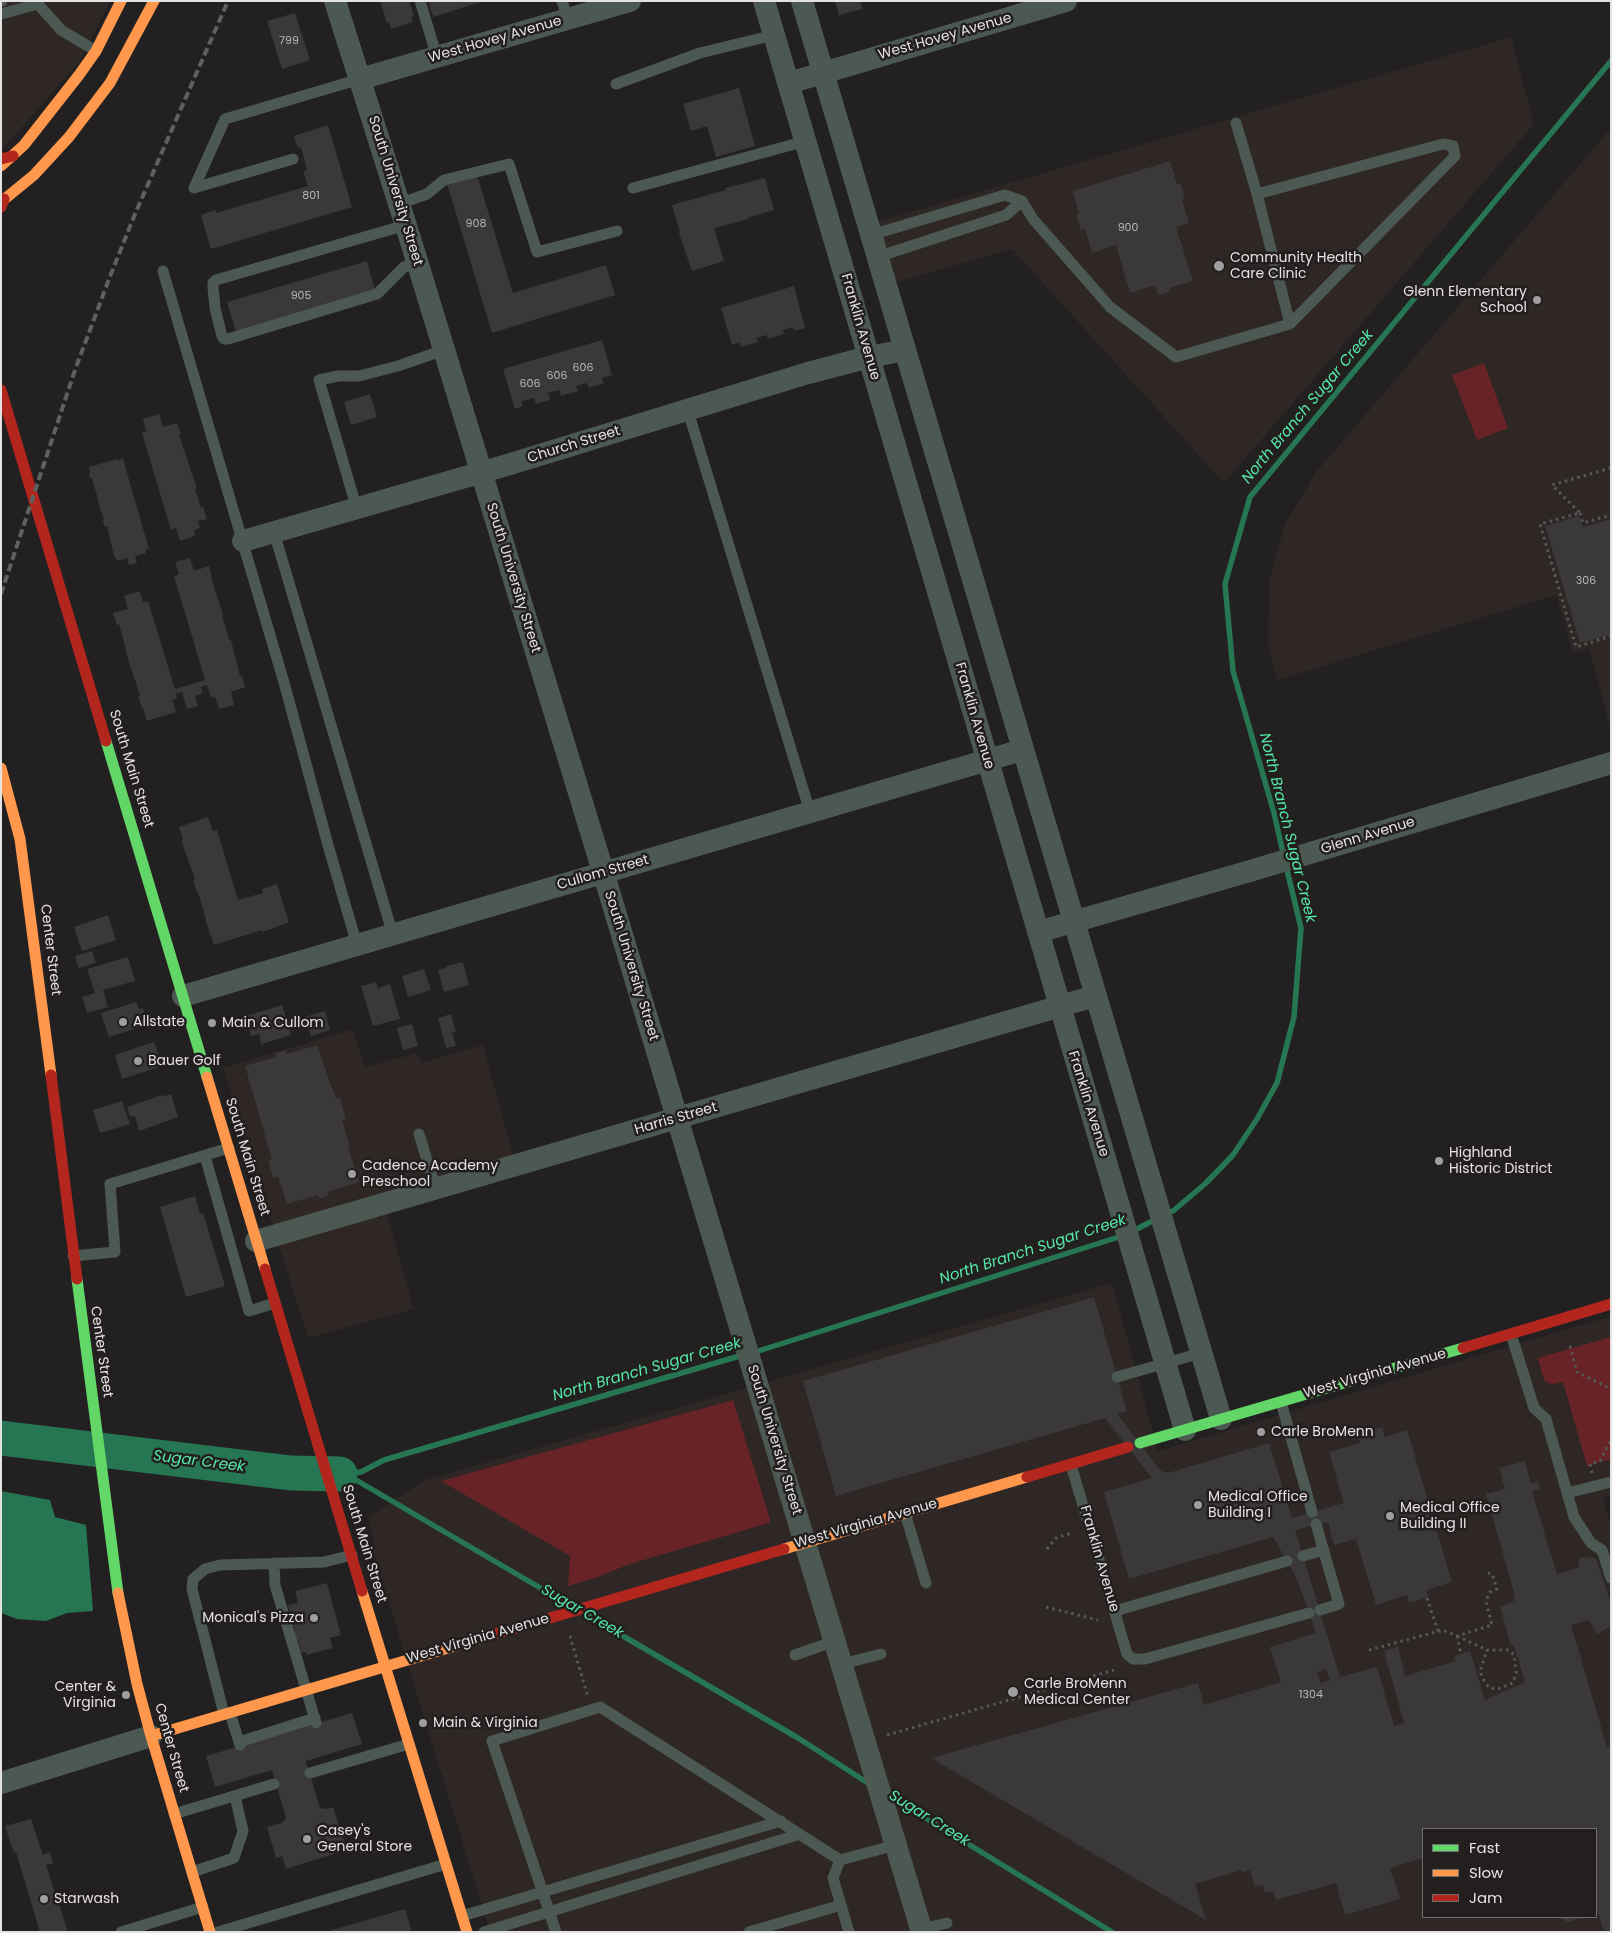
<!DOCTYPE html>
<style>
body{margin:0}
#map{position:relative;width:1612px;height:1933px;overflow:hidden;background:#222020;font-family:Poppins,sans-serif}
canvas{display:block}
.frame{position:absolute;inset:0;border:2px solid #e4e2e2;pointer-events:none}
.legend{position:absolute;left:1422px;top:1828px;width:175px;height:90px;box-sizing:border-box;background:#231f1f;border:1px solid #706d6d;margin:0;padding:6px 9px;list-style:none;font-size:15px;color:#e4e2e2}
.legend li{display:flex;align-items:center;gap:10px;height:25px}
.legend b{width:25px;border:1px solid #706d6d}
</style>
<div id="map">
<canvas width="1612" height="1933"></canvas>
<div class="frame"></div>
<ul class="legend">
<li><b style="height:6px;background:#63d668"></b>Fast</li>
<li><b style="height:6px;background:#ff974d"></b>Slow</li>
<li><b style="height:6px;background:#b3261e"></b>Jam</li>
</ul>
</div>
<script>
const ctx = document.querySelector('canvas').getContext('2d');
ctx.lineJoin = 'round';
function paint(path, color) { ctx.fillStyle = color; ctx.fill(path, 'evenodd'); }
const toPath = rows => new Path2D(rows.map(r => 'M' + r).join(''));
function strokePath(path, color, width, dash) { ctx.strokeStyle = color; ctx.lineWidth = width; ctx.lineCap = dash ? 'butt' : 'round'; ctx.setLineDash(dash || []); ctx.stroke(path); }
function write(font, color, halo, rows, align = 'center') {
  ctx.font = font + ' Poppins,sans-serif'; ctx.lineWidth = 5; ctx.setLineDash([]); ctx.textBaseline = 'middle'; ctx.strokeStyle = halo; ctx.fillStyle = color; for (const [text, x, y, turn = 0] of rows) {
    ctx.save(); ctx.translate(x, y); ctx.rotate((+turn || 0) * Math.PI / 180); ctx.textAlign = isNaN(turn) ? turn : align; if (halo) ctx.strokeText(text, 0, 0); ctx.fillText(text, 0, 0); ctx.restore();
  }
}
paint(toPath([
 [1,1,110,1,80,61,1,151],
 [1511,37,1534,124,1224,483,1012,249,894,283,876,222],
 [1611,128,1611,730,1589,649,1573,653,1556,595,1277,680,1268,645,1269,580,1285,524,1317,471],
 [353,1029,365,1067,417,1053,421,1063,483,1045,513,1155,381,1193,414,1309,308,1338,223,1068],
 [1112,1283,1158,1451,1611,1316,1611,1496,1603,1498,1611,1525,1611,1932,490,1932,374,1554,374,1543,368,1517,425,1480],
 [1423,1829,1596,1829,1596,1917,1423,1917]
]), '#2f2626');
paint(toPath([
 [1484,363,1508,428,1477,440,1452,375],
 [1611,1337,1611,1459,1587,1466,1563,1382,1552,1384,1546,1382,1543,1377,1538,1358],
 [733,1400,770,1519,769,1523,630,1564,595,1578,568,1586,570,1556,441,1481]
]), '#682326');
paint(toPath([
 [1,1491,50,1500,55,1517,86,1525,93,1611,67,1613,46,1621,17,1619,1,1613]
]), '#277653');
strokePath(toPath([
 [1284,857,1274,813,1233,671,1225,584,1250,497,1611,61],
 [1166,1214,1173,1211,1206,1183,1233,1155,1257,1119,1277,1083,1294,1017,1301,928,1286,866],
 [1133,1231,1158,1218],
 [752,1353,1122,1236],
 [340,1474,361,1472,384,1460,743,1355],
 [342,1475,356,1480,566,1603],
 [587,1615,798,1738,871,1785],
 [888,1795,1112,1932]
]), '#277653', 5.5);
strokePath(toPath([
 [1,1438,291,1473,340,1474]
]), '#277653', 35);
paint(toPath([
 [380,1,409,1,414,16,411,17,413,22,391,29,389,22,387,23],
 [428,1,481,1,481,2,433,17],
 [835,1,860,1,862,9,839,15],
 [295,13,310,60,282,69,267,21],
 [739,88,755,146,716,157,707,126,691,131,683,104],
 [328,125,352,207,211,249,201,215,215,210,216,213,308,186,303,171,307,170,301,147,298,148,294,136],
 [1170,161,1177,184,1180,183,1185,199,1182,200,1189,223,1176,227,1193,281,1169,288,1170,292,1158,295,1155,285,1130,293,1116,245,1092,253,1085,229,1081,230,1076,215,1079,214,1073,191],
 [477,175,513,293,606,265,615,295,492,333,447,184],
 [765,178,774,210,747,218,748,219,714,228,724,261,692,271,679,233,680,232,672,205,726,190,725,188],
 [367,261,375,291,236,332,227,302],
 [794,286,805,328,794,331,793,327,783,330,784,334,768,339,767,335,756,338,758,342,741,347,740,342,732,345,721,308],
 [602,340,612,375,602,378,604,383,589,388,587,383,576,386,578,391,561,396,559,390,548,393,550,400,536,404,534,398,521,401,523,406,515,409,503,369],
 [370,394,377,417,351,425,344,402],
 [159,414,163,427,177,423,181,434,179,435,197,489,195,489,201,508,203,507,207,519,198,521,200,528,194,530,195,536,180,541,176,528,171,530,142,433,146,431,143,419],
 [117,459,118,460,123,459,149,549,145,550,146,553,135,556,137,563,129,565,127,558,117,561,114,556,107,526,104,526,103,520,104,519,98,503,99,503,92,478,90,479,89,473,90,473,89,467],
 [1579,516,1583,527,1611,519,1611,635,1580,643,1545,526],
 [190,558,194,571,209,566,212,578,211,578,223,614,222,615,229,640,231,640,240,676,242,676,245,687,231,692,234,705,219,709,215,697,211,698,207,685,201,687,203,693,195,696,198,706,187,709,182,692,176,694,177,699,172,700,176,712,147,721,143,708,142,708,138,696,140,695,125,650,126,649,119,624,117,625,113,613,128,609,124,596,140,591,143,603,148,601,175,689,205,680,174,576,179,574,175,562],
 [208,817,213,831,217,830,238,900,263,893,262,889,277,884,289,922,263,932,262,930,214,945,205,919,206,919,198,892,197,892,193,880,195,879,181,840,183,840,179,827],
 [108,915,116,940,82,951,74,927],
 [92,951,96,963,78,968,75,956],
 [128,957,135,981,103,990,108,1007,87,1013,82,997,95,993,87,969],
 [463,962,469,985,444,992,438,970,447,967,447,966],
 [424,969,431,990,408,997,402,976],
 [376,982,378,988,390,984,400,1019,373,1026,361,986],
 [136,1002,139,1009,143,1008,146,1016,141,1018,144,1026,109,1037,101,1013],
 [282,1005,291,1035,261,1044,259,1034,251,1036,246,1016],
 [325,1011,330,1030,311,1036,305,1017],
 [451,1014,456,1032,452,1033,456,1046,446,1048,438,1018],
 [412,1024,418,1046,403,1050,397,1028],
 [154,1042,162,1066,122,1079,115,1055],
 [317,1045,336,1099,340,1098,346,1119,342,1120,350,1146,348,1147,359,1182,328,1192,329,1195,319,1199,318,1195,287,1204,278,1176,273,1178,268,1160,272,1159,245,1066,276,1057,275,1053,286,1050,287,1054],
 [171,1094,178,1117,139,1131,135,1116,130,1117,127,1107,162,1095,163,1097],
 [122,1101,130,1124,100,1133,93,1110],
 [195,1196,200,1214,203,1213,225,1286,186,1297,160,1207],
 [1094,1297,1127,1411,1117,1414,1161,1471,1168,1473,1269,1443,1292,1518,1344,1503,1329,1452,1360,1443,1358,1435,1382,1427,1385,1437,1407,1430,1452,1582,1426,1590,1429,1597,1409,1603,1407,1595,1376,1605,1356,1539,1334,1545,1328,1522,1295,1530,1340,1677,1377,1667,1394,1726,1404,1723,1384,1651,1398,1647,1405,1676,1456,1661,1454,1656,1470,1651,1485,1700,1525,1682,1514,1645,1511,1646,1500,1607,1514,1601,1513,1598,1515,1596,1486,1494,1505,1489,1499,1468,1525,1461,1531,1484,1538,1482,1540,1489,1532,1492,1557,1574,1578,1568,1580,1557,1596,1558,1611,1604,1611,1626,1597,1634,1589,1620,1571,1625,1607,1747,1611,1746,1611,1932,1604,1932,1598,1913,1596,1914,1596,1829,1423,1829,1423,1858,1390,1868,1400,1899,1345,1915,1336,1883,1276,1900,1273,1891,1265,1893,1263,1885,1255,1887,1250,1870,1243,1873,1242,1870,1195,1884,1206,1920,931,1758,1198,1683,1204,1705,1281,1682,1270,1647,1316,1633,1297,1579,1273,1537,1129,1579,1104,1492,1152,1478,1105,1418,836,1496,803,1381],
 [1326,1669,1330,1680,1321,1683,1317,1672],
 [327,1583,341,1635,330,1638,333,1648,306,1655,306,1652,301,1653,298,1640,293,1641,291,1632,295,1631,288,1605,298,1603,295,1591],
 [352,1713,362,1744,306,1761,320,1808,326,1809,333,1807,347,1850,286,1869,282,1856,276,1858,267,1827,282,1823,286,1818,272,1770,215,1787,206,1756],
 [31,1819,43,1855,50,1852,53,1864,46,1865,68,1932,40,1932,16,1852,14,1853,5,1826],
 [405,1909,412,1932,330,1932,329,1931],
 [1557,1917,1583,1917,1568,1922]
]), '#3a3838');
strokePath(toPath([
 [1611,468,1552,485,1580,513,1540,524,1576,647,1611,636],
 [1580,513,1583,523,1611,515],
 [1570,1346,1577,1372,1611,1389],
 [1592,1473,1590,1464,1600,1461,1611,1440],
 [1047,1549,1056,1538,1072,1533],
 [1427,1598,1438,1631],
 [1046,1607,1098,1620],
 [570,1636,588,1697],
 [1457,1636,1487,1650,1508,1650,1514,1655,1516,1673,1513,1683,1498,1689,1490,1688,1485,1683,1480,1672,1487,1650],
 [1457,1636,1461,1654],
 [1369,1650,1443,1630,1457,1636,1492,1625,1486,1601,1490,1592,1497,1589,1492,1574,1484,1572],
 [887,1735,1114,1670]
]), '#545a56', 3, [2.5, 4]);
strokePath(toPath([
 [1,1,2,1],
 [420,1,437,57],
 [562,1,568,19],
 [1,14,38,4,61,30,96,51],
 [616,84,700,53,774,35],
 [1236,123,1257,194],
 [293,159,194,188,225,119,360,79],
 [633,188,806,141],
 [1022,201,1033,219,1110,307,1176,357,1290,324,1455,156,1453,146,1443,144,1257,194,1290,324],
 [399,204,427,194,444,180,509,164,537,252,617,231],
 [406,225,216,280,213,283,213,287,215,308,222,336,224,339,228,339,377,294,404,267,418,264],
 [871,235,1005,195,1022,201,1006,215,877,257],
 [163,271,285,686,328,845,357,945],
 [688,411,810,812],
 [357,509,319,380,338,376,359,376,398,366,444,350],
 [274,532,393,935],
 [419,1134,436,1189],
 [205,1156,249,1311,275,1303],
 [73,1256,115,1252,110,1184,229,1148],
 [1511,1334,1534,1408,1546,1419,1574,1517,1591,1543,1602,1550,1611,1578],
 [1117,1377,1201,1353],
 [1281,1402,1312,1512],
 [1071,1465,1127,1654,1133,1659,1145,1659,1309,1613],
 [1567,1493,1611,1482],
 [905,1513,926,1583],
 [1316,1524,1339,1604,1320,1610],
 [1303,1556,1324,1550],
 [274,1563,275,1585,316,1723],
 [1115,1611,1287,1561],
 [795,1655,835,1641],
 [842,1664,881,1654],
 [230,1713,240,1745],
 [224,1714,192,1589,193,1579,205,1569,220,1565,324,1562,352,1555],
 [239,1742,315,1718],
 [310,1773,409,1744],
 [174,1814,274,1784],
 [840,1860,896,1845],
 [192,1872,234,1858,243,1831,235,1796],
 [462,1916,781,1821],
 [921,1929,947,1923],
 [121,1932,203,1907],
 [218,1932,446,1864],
 [484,1932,800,1834],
 [556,1932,492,1741,600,1707,840,1860,833,1878,849,1932],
 [749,1932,841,1905]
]), '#4c5952', 11);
strokePath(toPath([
 [335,1,413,248,598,855,922,1932],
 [764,1,1185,1430],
 [802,1,1221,1419],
 [360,79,630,1],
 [789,83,1066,1],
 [243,541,507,465,808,373,869,357,905,350],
 [1038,932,1250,871,1611,763],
 [183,996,1022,750],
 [256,1241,1095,996],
 [1,1783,151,1736]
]), '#4c5952', 22);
strokePath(toPath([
 [106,741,207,1077],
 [77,1279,118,1593],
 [1140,1443,1463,1348]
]), '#63d668', 11);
strokePath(toPath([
 [1,166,24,145,79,75,96,51,121,1],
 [1,202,34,175,69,137,110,83,154,1],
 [1,768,20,839,51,1075],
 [207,1077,265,1269],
 [784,1549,1027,1477],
 [362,1591,467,1932],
 [118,1593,137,1684,151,1736,210,1932],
 [151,1736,482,1638]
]), '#ff974d', 11);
strokePath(toPath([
 [1,159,13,156],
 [1,207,4,199],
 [1,390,106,741],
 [51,1075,77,1279],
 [265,1269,362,1591],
 [1463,1348,1611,1304],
 [1027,1477,1128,1447],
 [482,1638,784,1549]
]), '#b3261e', 11);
strokePath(toPath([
 [1,594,75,370,109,279,135,214,228,1]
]), '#5e615f', 4, [8, 4]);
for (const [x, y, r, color] of [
 [1219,266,6,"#a09e9e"],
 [1537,300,5,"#a09e9e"],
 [123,1022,5,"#a09e9e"],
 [212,1023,5,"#a09e9e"],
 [138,1061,5,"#a09e9e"],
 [1439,1161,5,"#a09e9e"],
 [352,1174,5,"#a09e9e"],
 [1261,1432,5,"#a09e9e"],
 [1198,1505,5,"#a09e9e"],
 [1390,1516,5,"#a09e9e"],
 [314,1618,5,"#a09e9e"],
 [1013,1692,6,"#a09e9e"],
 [126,1695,5,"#a09e9e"],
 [423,1723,5,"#a09e9e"],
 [307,1839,5,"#a09e9e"],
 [44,1899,5,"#a09e9e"]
]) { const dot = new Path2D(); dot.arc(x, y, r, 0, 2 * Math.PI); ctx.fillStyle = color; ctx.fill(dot); strokePath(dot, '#231f1f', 2); }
write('11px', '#bab8b8', null, [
 ["799",289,41],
 ["801",311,196],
 ["908",476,224],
 ["900",1128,228],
 ["905",301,296],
 ["606",583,368],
 ["606",557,376],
 ["606",530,384],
 ["306",1586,581],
 ["1304",1311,1695]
]);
write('14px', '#e4e2e2', '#231f1f', [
 ["West Hovey Avenue",945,37,-16],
 ["West Hovey Avenue",495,40,-16],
 ["South University Street",395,191,73],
 ["Franklin Avenue",860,327,74],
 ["Church Street",574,445,-17],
 ["South University Street",513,578,73],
 ["Franklin Avenue",974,716,74],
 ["South Main Street",131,769,73],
 ["Glenn Avenue",1368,836,-17],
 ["Cullom Street",603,873,-16],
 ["Center Street",50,950,83],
 ["South University Street",631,966,73],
 ["Franklin Avenue",1088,1104,73],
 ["Harris Street",676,1119,-16],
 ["South Main Street",247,1157,73],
 ["Center Street",101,1352,82],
 ["West Virginia Avenue",1375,1374,-16],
 ["South University Street",774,1440,73],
 ["West Virginia Avenue",866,1524,-16],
 ["South Main Street",364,1544,73],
 ["Franklin Avenue",1099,1559,74],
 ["West Virginia Avenue",478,1639,-16],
 ["Center Street",171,1748,74]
]);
write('14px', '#e4e2e2', '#231f1f', [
 ["Community Health",1230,258],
 ["Care Clinic",1230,274],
 ["Glenn Elementary",1527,292,"right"],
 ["School",1527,308,"right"],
 ["Allstate",133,1022],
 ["Main & Cullom",222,1023],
 ["Bauer Golf",148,1061],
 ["Highland",1449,1153],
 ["Historic District",1449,1169],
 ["Cadence Academy",362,1166],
 ["Preschool",362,1182],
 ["Carle BroMenn",1271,1432],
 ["Medical Office",1208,1497],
 ["Building I",1208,1513],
 ["Medical Office",1400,1508],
 ["Building II",1400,1524],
 ["Monical's Pizza",304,1618,"right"],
 ["Carle BroMenn",1024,1684],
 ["Medical Center",1024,1700],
 ["Center &",116,1687,"right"],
 ["Virginia",116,1703,"right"],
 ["Main & Virginia",433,1723],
 ["Casey's",317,1831],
 ["General Store",317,1847],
 ["Starwash",54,1899]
], 'left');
write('italic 15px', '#54e9a8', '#231f1f', [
 ["North Branch Sugar Creek",1308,407,-50],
 ["North Branch Sugar Creek",1287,828,76],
 ["North Branch Sugar Creek",1033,1250,-18],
 ["North Branch Sugar Creek",647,1370,-16],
 ["Sugar Creek",199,1462,7],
 ["Sugar Creek",582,1612,30],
 ["Sugar Creek",929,1819,32]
]);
</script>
